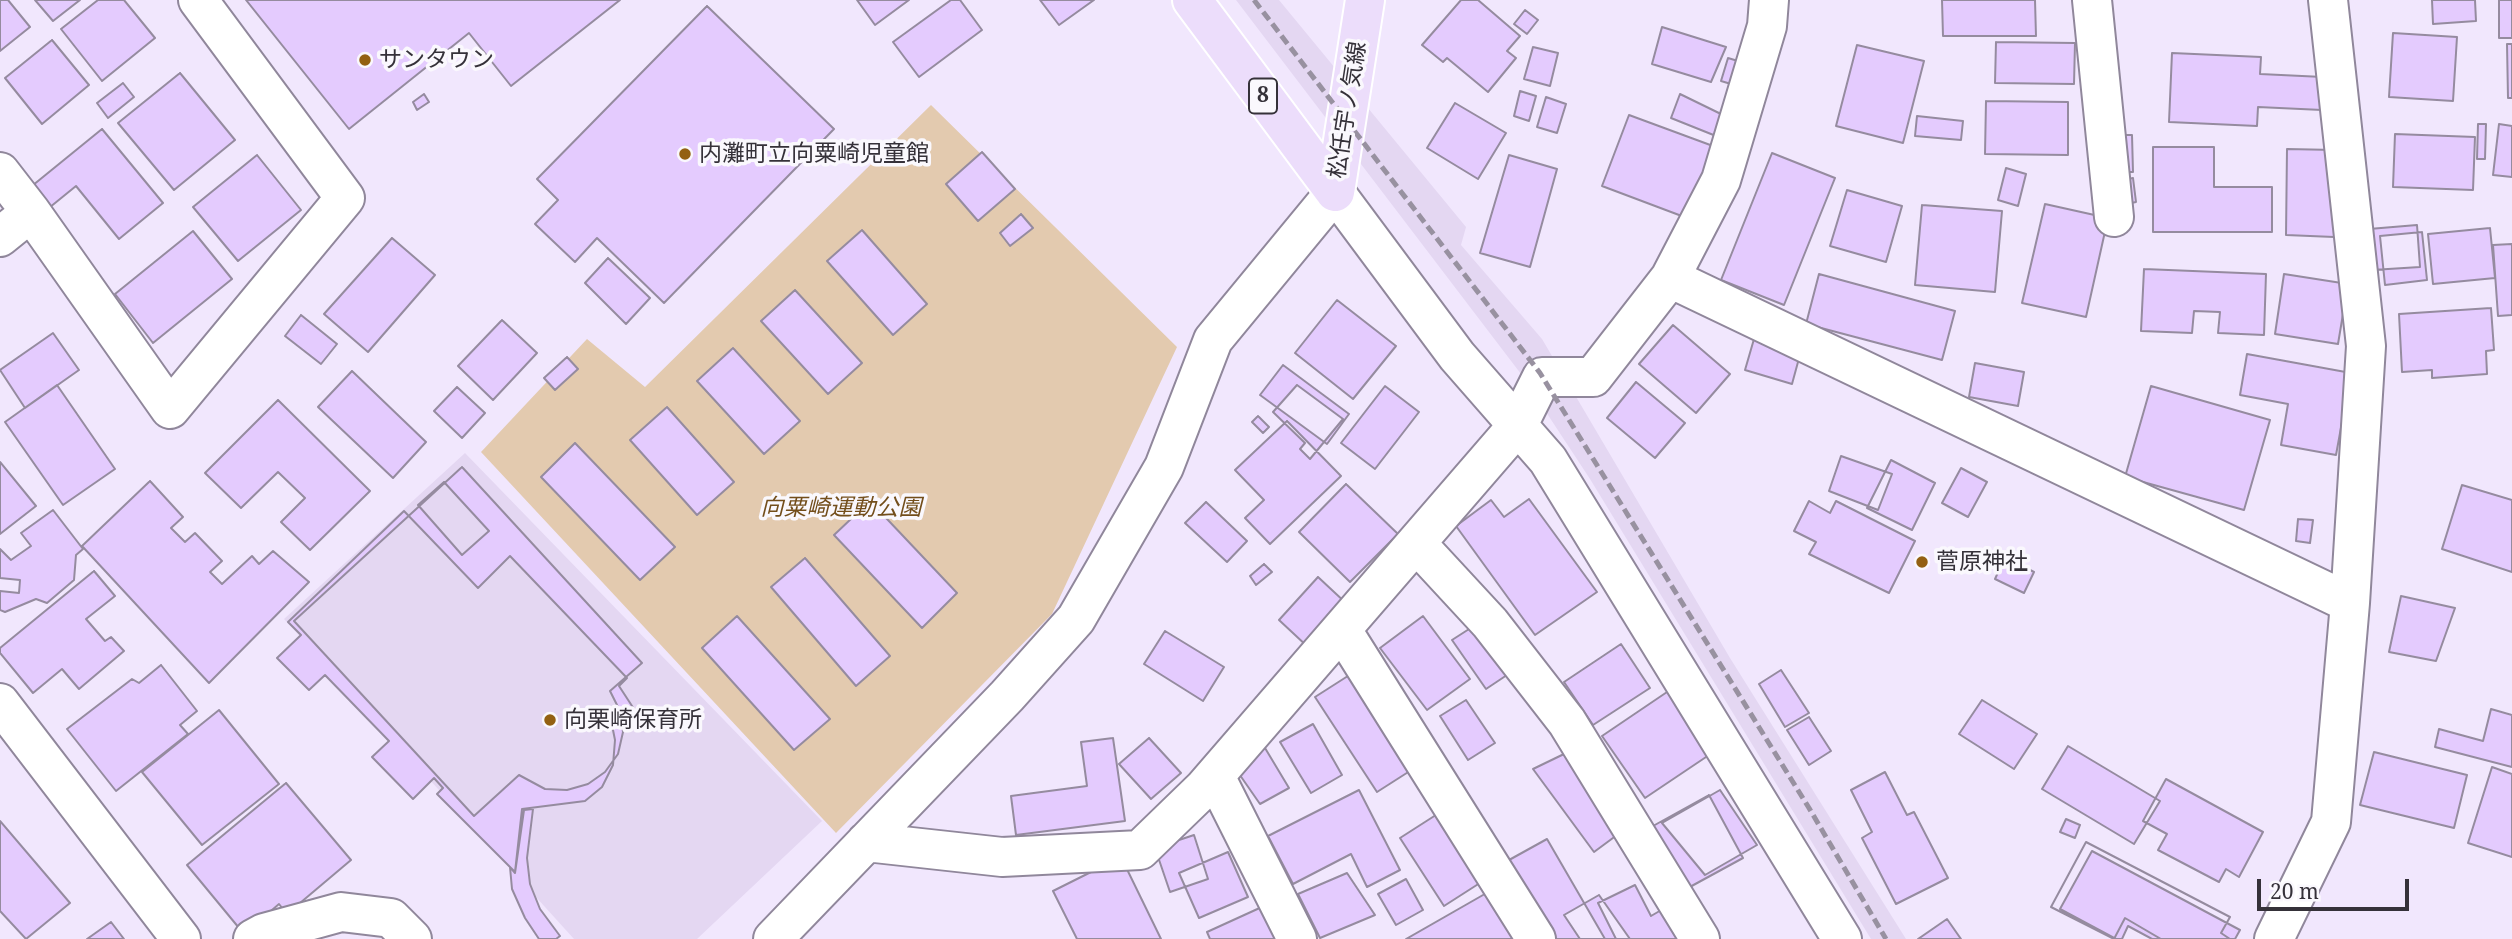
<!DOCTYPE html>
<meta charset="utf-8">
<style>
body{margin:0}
#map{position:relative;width:2512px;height:939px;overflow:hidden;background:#f1e7fd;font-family:"Noto Serif",serif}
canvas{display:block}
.scale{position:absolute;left:2257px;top:879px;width:152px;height:32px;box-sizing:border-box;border:4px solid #353139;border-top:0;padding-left:9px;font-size:21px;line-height:24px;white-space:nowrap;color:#353139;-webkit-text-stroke:5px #faf8fd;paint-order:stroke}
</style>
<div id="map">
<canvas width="2512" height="939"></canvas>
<div class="scale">20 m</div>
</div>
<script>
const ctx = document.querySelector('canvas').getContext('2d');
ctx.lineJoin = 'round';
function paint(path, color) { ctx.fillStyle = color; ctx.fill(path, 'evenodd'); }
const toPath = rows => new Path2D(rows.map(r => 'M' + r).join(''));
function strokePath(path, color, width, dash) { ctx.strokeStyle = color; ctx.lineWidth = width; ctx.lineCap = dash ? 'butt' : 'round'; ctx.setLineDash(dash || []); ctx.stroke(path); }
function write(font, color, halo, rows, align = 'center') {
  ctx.font = font + ' "Noto Serif","Noto Sans JP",serif'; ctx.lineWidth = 7; ctx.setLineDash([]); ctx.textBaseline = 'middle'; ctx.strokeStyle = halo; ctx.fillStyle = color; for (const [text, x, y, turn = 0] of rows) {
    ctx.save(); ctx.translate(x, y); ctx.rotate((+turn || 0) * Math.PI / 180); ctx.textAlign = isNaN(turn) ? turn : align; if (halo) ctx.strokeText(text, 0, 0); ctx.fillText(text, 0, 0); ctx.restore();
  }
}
paint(toPath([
 [1236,0,1279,0,1466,227,1461,245,1542,339,1730,658,1906,939,1871,939,1590,479,1521,374],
 [465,453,822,821,697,939,574,939,284,619]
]), '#e4d7f2');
paint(toPath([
 [931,105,1177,347,1052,614,836,833,481,452,587,339,645,387]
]), '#e3caaf');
const building = toPath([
 [0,0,8,0,30,27,0,51,0,0],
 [35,0,80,0,53,21,35,0],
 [98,0,124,0,155,38,102,81,61,29,98,0],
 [246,0,620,0,511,86,469,33,349,129,246,0],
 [857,0,909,0,875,25,857,0],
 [951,0,960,0,982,30,919,77,893,42,951,0],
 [1040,0,1094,0,1059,25,1040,0],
 [1461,0,1478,0,1520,36,1507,51,1516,58,1488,92,1447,58,1443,62,1422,45,1461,0],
 [1942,0,2035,0,2036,36,1943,36,1942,0],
 [2432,0,2475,0,2476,21,2433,24,2432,0],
 [2499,0,2512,0,2512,38,2499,38,2499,0],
 [707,6,834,129,664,303,597,238,575,262,535,224,558,200,537,179,707,6],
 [1525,10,1538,20,1527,34,1514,24,1525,10],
 [1662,27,1726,47,1711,82,1652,64,1662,27],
 [2393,33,2457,37,2453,101,2389,97,2393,33],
 [52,40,89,85,42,124,5,78,52,40],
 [1996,42,2075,43,2074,84,1995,83,1996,42],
 [2507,44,2512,44,2512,98,2508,98,2507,44],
 [1857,45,1924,61,1903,143,1836,126,1857,45],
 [1533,47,1558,53,1550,86,1524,79,1533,47],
 [2172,53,2261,57,2260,74,2323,77,2322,110,2258,107,2257,126,2169,122,2172,53],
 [1728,58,1738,61,1731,84,1721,81,1728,58],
 [180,73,235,140,174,190,118,123,180,73],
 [123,83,134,97,108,118,97,103,123,83],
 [1520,91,1536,96,1529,121,1514,116,1520,91],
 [424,94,429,102,417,110,413,102,424,94],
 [1680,94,1723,115,1716,136,1671,118,1680,94],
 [1546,97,1566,104,1557,133,1537,127,1546,97],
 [1986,101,2068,102,2068,155,1985,154,1986,101],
 [1455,103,1506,133,1478,179,1427,148,1455,103],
 [1629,115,1713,146,1687,218,1602,186,1629,115],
 [1917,116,1963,121,1961,140,1915,136,1917,116],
 [2478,124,2486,124,2485,159,2477,159,2478,124],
 [2499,124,2512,126,2512,177,2493,175,2499,124],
 [102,129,163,203,119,239,76,186,44,212,27,190,102,129],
 [2395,134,2475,137,2473,190,2393,187,2395,134],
 [2114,135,2132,135,2133,172,2115,172,2114,135],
 [2153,147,2214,147,2214,187,2272,187,2272,232,2153,232,2153,147],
 [2287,149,2335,150,2334,237,2286,235,2287,149],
 [982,152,1015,189,978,221,946,184,982,152],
 [1772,153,1835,178,1784,305,1721,280,1772,153],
 [257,155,301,210,238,261,193,207,257,155],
 [1509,155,1557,169,1530,267,1480,253,1509,155],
 [2006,168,2026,174,2018,206,1998,200,2006,168],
 [2133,178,2136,202,2122,205,2119,181,2133,178],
 [1847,190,1902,206,1886,262,1830,246,1847,190],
 [2045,204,2108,218,2086,317,2022,303,2045,204],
 [1922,205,2002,211,1995,292,1915,285,1922,205],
 [1021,214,1033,228,1010,246,1000,233,1021,214],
 [2417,225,2420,267,2372,270,2369,229,2417,225],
 [2490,228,2495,278,2433,284,2428,234,2490,228],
 [862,230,927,304,893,335,827,261,862,230],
 [193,231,232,279,153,343,115,294,193,231],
 [2422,232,2427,280,2385,285,2380,236,2422,232],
 [392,238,435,275,368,352,324,314,392,238],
 [2512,244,2512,315,2498,316,2493,245,2512,244],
 [608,258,650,298,626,324,585,283,608,258],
 [2144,269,2266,274,2264,335,2218,333,2220,312,2194,311,2192,333,2141,331,2144,269],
 [1819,274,1955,311,1942,360,1806,324,1819,274],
 [2284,274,2348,284,2338,344,2275,334,2284,274],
 [795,290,862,363,828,394,761,321,795,290],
 [1337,300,1396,346,1353,399,1295,353,1337,300],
 [2491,308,2494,350,2486,351,2487,374,2432,378,2432,370,2402,372,2399,314,2491,308],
 [301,315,337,344,321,364,285,336,301,315],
 [502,320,537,353,493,400,458,366,502,320],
 [1673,325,1730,374,1696,413,1639,364,1673,325],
 [53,333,79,370,25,408,0,370,53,333],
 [1754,339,1801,351,1792,384,1745,370,1754,339],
 [733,348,800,421,764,454,697,381,733,348],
 [2247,354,2351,373,2336,455,2281,445,2288,404,2240,395,2247,354],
 [567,357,578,369,555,390,544,378,567,357],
 [1975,363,2024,372,2018,406,1969,397,1975,363],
 [1283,365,1349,414,1327,444,1260,395,1283,365],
 [352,371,426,442,393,478,318,407,352,371],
 [1636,382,1685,423,1655,458,1607,418,1636,382],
 [57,385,115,469,63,505,5,422,57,385],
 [1297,385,1343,419,1310,459,1300,449,1305,443,1273,412,1297,385],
 [1385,386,1419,412,1375,469,1341,443,1385,386],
 [2151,386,2270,420,2244,510,2125,477,2151,386],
 [457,387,485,413,462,438,434,411,457,387],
 [278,400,370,491,310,550,281,522,305,498,278,472,241,508,205,473,278,400],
 [667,407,734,482,697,515,630,440,667,407],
 [1258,416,1269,427,1263,433,1252,422,1258,416],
 [1287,421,1341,476,1270,544,1245,518,1264,500,1235,470,1287,421],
 [575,443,675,547,640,580,541,477,575,443],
 [1841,456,1892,474,1878,510,1829,491,1841,456],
 [1891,460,1935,483,1912,530,1867,508,1891,460],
 [0,462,36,506,0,534,0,462],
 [462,467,642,663,610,691,620,711,623,732,618,754,605,772,588,784,567,790,545,789,519,775,474,816,294,621,462,467],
 [1961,468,1987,482,1968,517,1942,503,1961,468],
 [150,481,183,517,171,528,185,542,195,533,222,561,210,572,222,584,252,556,259,564,273,551,309,582,209,683,82,546,150,481],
 [444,482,489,531,462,555,418,505,444,482],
 [1346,484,1398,534,1350,582,1299,532,1346,484],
 [2462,485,2512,500,2512,572,2442,549,2462,485],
 [1529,499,1597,592,1535,635,1456,526,1491,500,1504,517,1529,499],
 [870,501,957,593,922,628,834,535,870,501],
 [1809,501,1830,513,1836,501,1915,541,1889,593,1809,554,1816,542,1794,531,1809,501],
 [1206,502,1247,541,1227,562,1185,523,1206,502],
 [53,510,83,549,76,555,74,580,47,603,36,599,5,612,0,610,0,591,19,593,20,580,0,578,0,549,11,560,31,546,21,533,53,510],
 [404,511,478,588,510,556,627,678,619,686,634,709,611,720,615,740,613,765,602,787,585,801,522,809,515,872,437,794,443,788,434,778,413,799,372,757,389,741,325,675,309,690,277,658,301,635,288,622,404,511],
 [2298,519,2313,520,2310,543,2296,541,2298,519],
 [2005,557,2034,572,2024,593,1995,579,2005,557],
 [805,558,890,656,856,686,771,587,805,558],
 [1264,564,1272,572,1256,585,1250,576,1264,564],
 [94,571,115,596,86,619,105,641,111,637,124,651,79,689,62,669,33,693,0,653,0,648,94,571],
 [1318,577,1348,605,1309,648,1279,620,1318,577],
 [2401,596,2455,608,2436,661,2389,652,2401,596],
 [737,616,830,719,794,750,702,648,737,616],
 [1423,616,1470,679,1427,710,1380,648,1423,616],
 [1480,622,1513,671,1486,689,1452,640,1480,622],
 [1165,631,1224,667,1203,701,1144,664,1165,631],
 [1621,644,1650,688,1593,725,1564,682,1621,644],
 [161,665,197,711,180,725,188,734,116,791,67,729,132,679,139,683,161,665],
 [1781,670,1809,713,1785,727,1759,684,1781,670],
 [1351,674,1413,769,1377,792,1315,697,1351,674],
 [1670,690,1712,753,1645,798,1602,736,1670,690],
 [1466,700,1495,743,1468,760,1440,716,1466,700],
 [1982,700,2037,734,2014,769,1959,734,1982,700],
 [2491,709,2512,715,2512,767,2435,747,2439,729,2483,741,2491,709],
 [219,710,279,784,202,845,142,772,219,710],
 [1809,717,1831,751,1809,765,1787,730,1809,717],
 [1313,724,1342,775,1311,793,1280,742,1313,724],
 [1113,738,1125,821,1016,835,1011,796,1087,786,1081,742,1113,738],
 [1149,738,1181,773,1151,799,1119,764,1149,738],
 [2068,746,2160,801,2134,844,2042,789,2068,746],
 [1265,748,1289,788,1260,804,1235,768,1265,748],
 [2374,752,2467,775,2454,828,2360,805,2374,752],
 [1564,754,1617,835,1594,852,1533,769,1564,754],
 [2492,767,2512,774,2512,857,2468,843,2492,767],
 [1885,772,1907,815,1914,812,1948,878,1896,904,1862,838,1872,832,1851,790,1885,772],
 [2166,779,2263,832,2239,877,2226,869,2219,882,2158,850,2167,834,2143,821,2166,779],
 [286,783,351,860,287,914,279,904,244,934,187,865,286,783],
 [1359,790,1400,870,1367,887,1351,854,1293,884,1268,836,1359,790],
 [1720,790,1757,845,1705,875,1662,823,1720,790],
 [1709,795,1743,858,1688,888,1653,826,1709,795],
 [533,809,527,858,530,884,540,909,560,936,556,939,539,939,525,918,512,889,510,867,515,873,524,810,533,809],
 [1439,813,1483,881,1444,906,1400,838,1439,813],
 [2066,819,2080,825,2075,838,2060,832,2066,819],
 [0,821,70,903,26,939,0,911,0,821],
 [1194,835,1208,879,1170,892,1155,848,1194,835],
 [1547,839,1605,939,1542,939,1500,865,1547,839],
 [2086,842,2230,917,2221,933,2230,939,2161,939,2125,918,2114,939,2051,907,2086,842],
 [2086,842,2230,917,2221,933,2230,939,2161,939,2125,918,2114,939,2051,907,2086,842],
 [2092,851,2240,930,2235,939,2152,939,2128,926,2122,939,2116,939,2060,909,2092,851],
 [1228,852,1248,897,1199,918,1179,873,1228,852],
 [1121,857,1161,939,1077,939,1053,891,1121,857],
 [1347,873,1375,915,1320,938,1298,894,1347,873],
 [1406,879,1423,910,1396,925,1378,894,1406,879],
 [1635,885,1651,916,1663,909,1678,939,1616,939,1598,903,1635,885],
 [1497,887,1526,939,1406,939,1497,887],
 [1599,895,1630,939,1580,939,1564,915,1599,895],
 [1264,906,1279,939,1210,939,1207,932,1264,906],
 [1947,919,1961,939,1918,939,1947,919],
 [111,922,124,939,87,939,111,922]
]);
paint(building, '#e4cbfe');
strokePath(building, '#958b9f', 2);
const minor = toPath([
 [1769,0,1767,26,1721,180,1670,278,2350,603],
 [2092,0,2114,217],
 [0,172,31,212,0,237],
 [31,212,170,409,345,198,198,0],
 [1416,543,1490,623,1567,722,1700,939],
 [1342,630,1536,939],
 [0,703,181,939],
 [1215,776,1297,939],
 [866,842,1002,857,1140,850,1204,788,1518,425,1542,377,1593,377,1670,278],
 [253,939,264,933,341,912,391,918,412,939],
 [773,939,1007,696,1076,619,1164,467,1213,340,1335,192,1457,356,1548,460,1842,939],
 [2274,939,2331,822,2350,603,2366,346,2328,0]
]);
const major = toPath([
 [1192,0,1335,192],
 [1335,192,1365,0]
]);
strokePath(minor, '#90879b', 42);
strokePath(major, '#fff', 42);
strokePath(minor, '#fff', 38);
strokePath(major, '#ecddfb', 38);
strokePath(toPath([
 [1254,0,1540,373,1809,808,1886,939]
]), '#9891a0', 5, [10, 5]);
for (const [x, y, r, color] of [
 [365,60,7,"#936012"],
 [685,154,7,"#936012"],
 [1922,562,7,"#936012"],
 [550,720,7,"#936012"]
]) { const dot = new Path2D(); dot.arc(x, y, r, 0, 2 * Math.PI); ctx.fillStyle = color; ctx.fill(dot); strokePath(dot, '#faf8fd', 2.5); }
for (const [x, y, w] of [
 [1263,96,28]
]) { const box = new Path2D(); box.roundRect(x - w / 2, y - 17.5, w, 35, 5); ctx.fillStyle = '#faf8fd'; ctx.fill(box); strokePath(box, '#353139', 2); }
write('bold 21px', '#353139', null, [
 ["8",1263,96]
]);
write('23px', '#353139', '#faf8fd', [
 ["サンタウン",379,60],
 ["内灘町立向粟崎児童館",699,154],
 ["菅原神社",1936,562],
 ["向栗崎保育所",564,720]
], 'left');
write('23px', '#353139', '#faf8fd', [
 ["松任宇ノ気線",1348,110,-81]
]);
write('italic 23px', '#734e1b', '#faf8fd', [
 ["向粟崎運動公園",841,508]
]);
</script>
